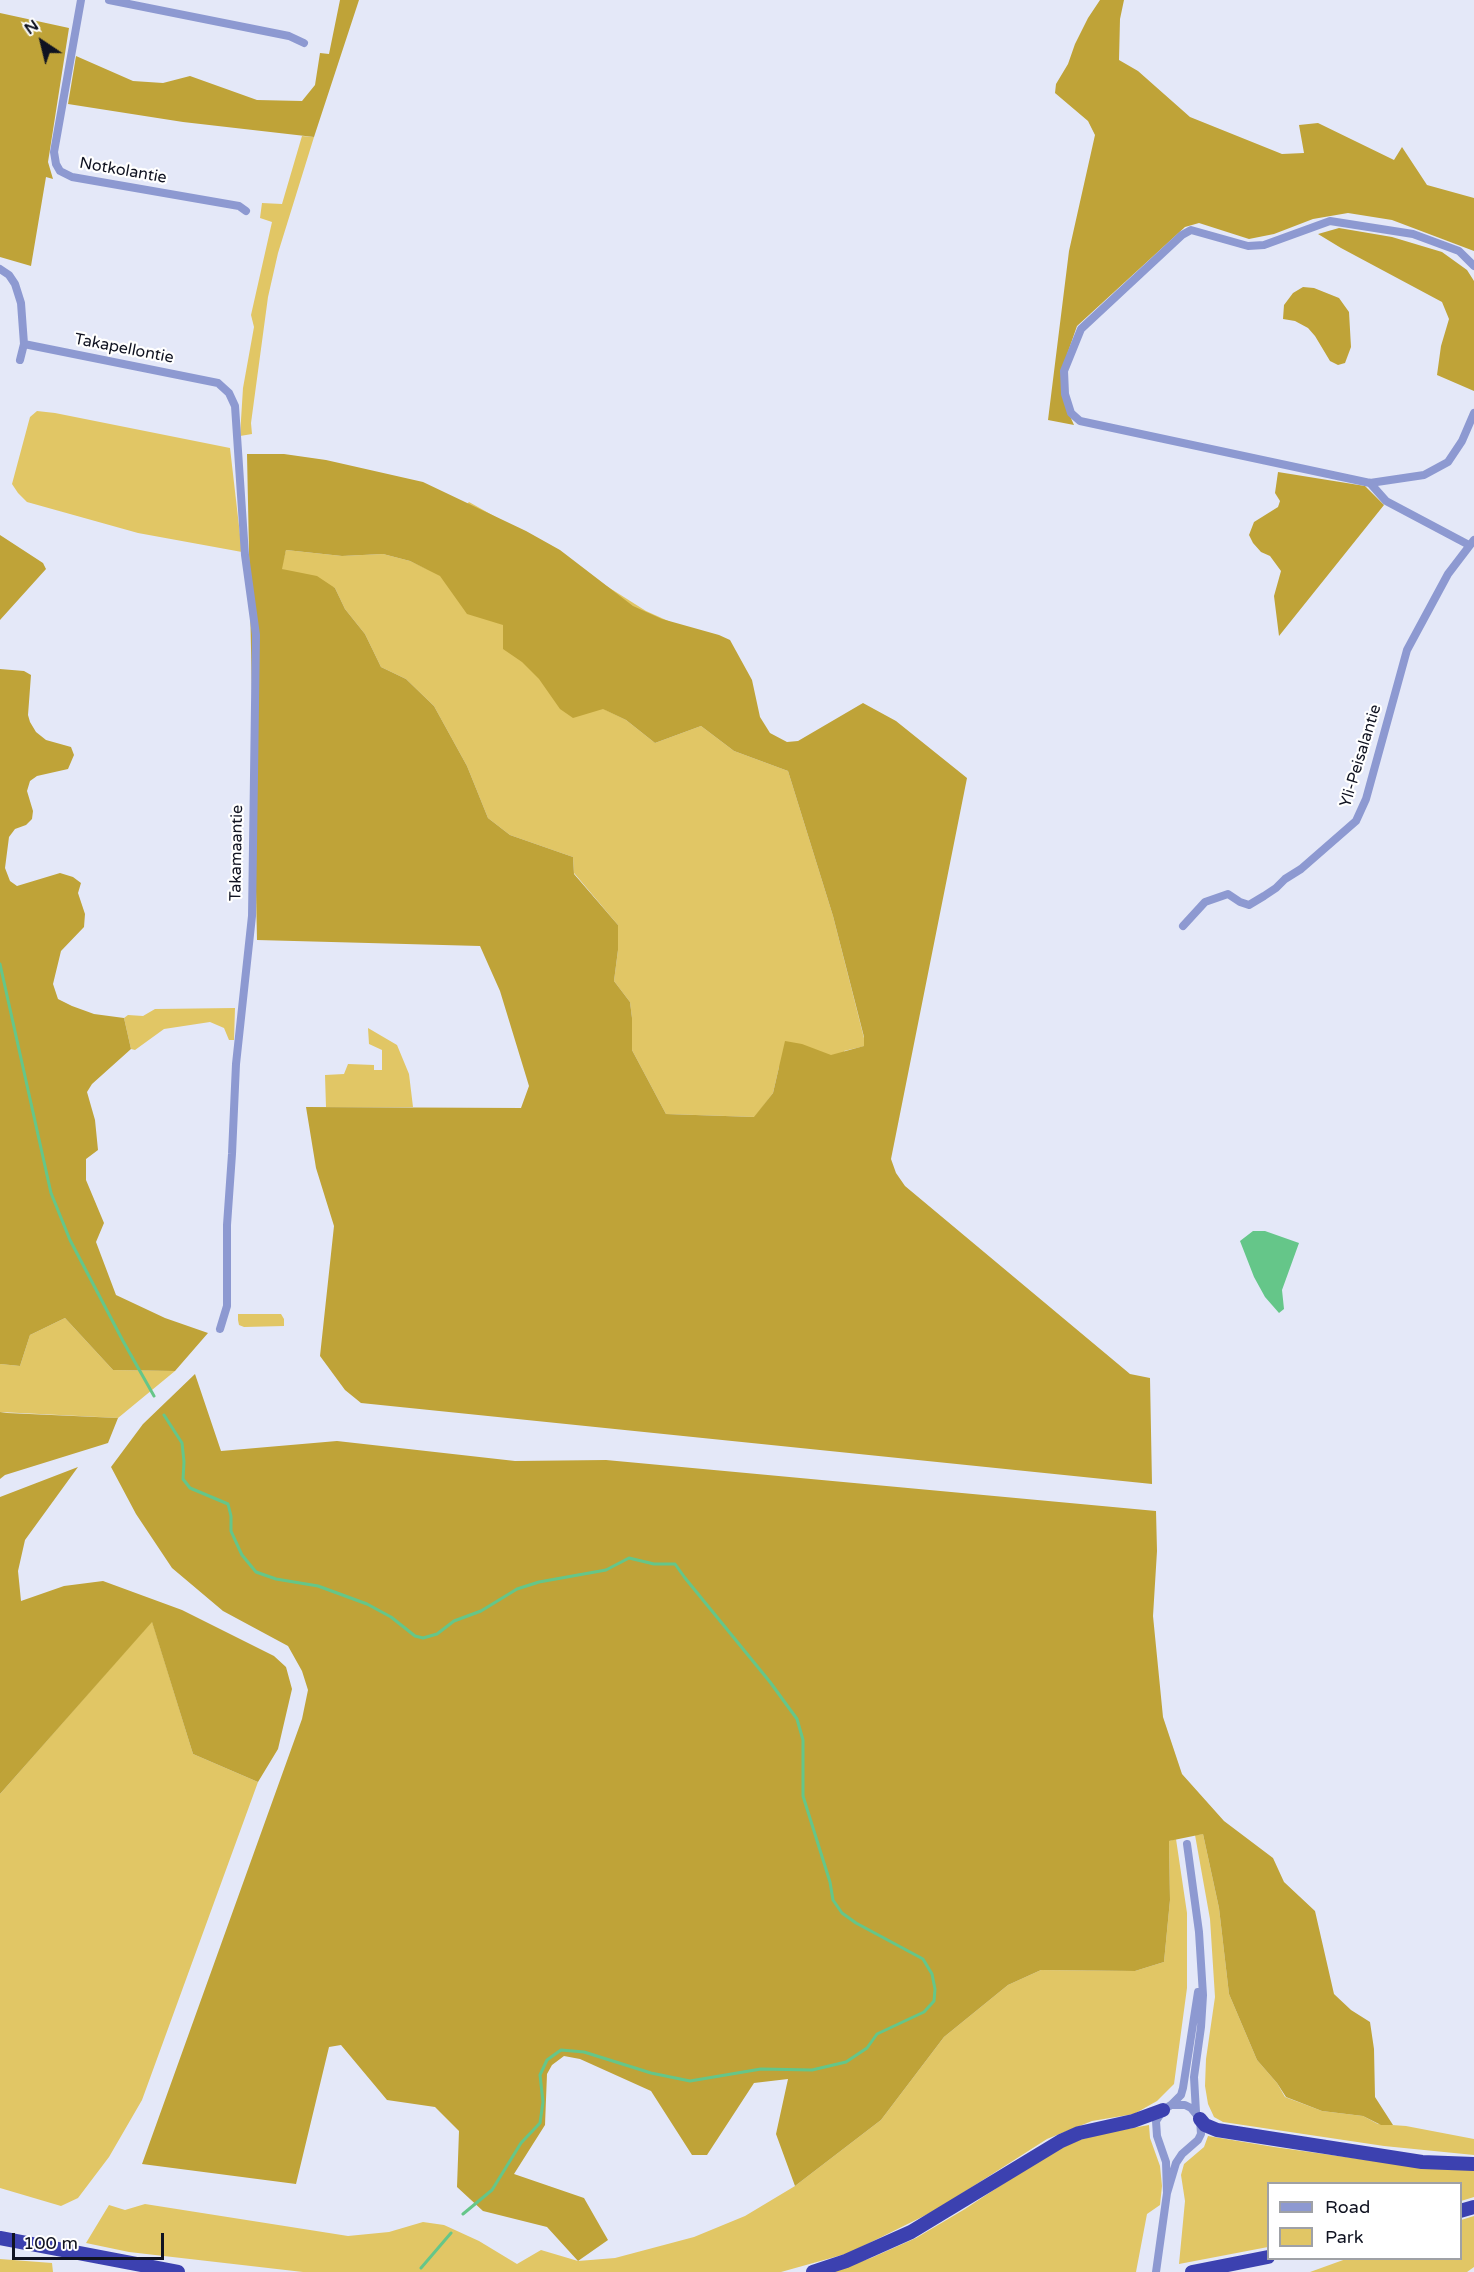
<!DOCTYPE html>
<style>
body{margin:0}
#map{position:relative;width:1474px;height:2272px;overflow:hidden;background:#e4e8f8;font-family:"Varela Round",sans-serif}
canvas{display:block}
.legend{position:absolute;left:1267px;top:2182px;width:195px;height:78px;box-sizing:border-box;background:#fff;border:2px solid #9fa1a6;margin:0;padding:8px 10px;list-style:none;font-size:18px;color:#101321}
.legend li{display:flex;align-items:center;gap:12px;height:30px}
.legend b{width:30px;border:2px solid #9fa1a6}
.north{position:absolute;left:12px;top:12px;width:60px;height:60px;-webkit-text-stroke:4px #fff;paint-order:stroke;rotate:325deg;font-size:16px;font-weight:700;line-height:24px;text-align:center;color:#101321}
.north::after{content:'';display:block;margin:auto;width:21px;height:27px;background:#101321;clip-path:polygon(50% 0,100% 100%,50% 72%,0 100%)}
.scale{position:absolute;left:12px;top:2233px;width:152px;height:27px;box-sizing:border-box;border:3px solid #101321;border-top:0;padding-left:8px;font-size:18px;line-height:21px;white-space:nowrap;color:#101321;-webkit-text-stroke:4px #fff;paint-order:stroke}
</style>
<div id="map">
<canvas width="1474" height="2272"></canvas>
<ul class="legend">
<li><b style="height:8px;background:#8d99d1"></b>Road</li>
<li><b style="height:16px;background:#e1c665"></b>Park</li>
</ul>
<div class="north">N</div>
<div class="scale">100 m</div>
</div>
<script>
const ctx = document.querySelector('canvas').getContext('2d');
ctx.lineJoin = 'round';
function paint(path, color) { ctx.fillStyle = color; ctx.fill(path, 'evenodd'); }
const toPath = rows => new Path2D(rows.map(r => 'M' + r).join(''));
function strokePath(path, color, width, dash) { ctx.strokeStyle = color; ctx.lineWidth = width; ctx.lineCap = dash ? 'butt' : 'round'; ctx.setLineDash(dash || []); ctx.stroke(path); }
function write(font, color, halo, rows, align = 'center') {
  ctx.font = font + ' "Varela Round",sans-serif'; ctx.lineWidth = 4.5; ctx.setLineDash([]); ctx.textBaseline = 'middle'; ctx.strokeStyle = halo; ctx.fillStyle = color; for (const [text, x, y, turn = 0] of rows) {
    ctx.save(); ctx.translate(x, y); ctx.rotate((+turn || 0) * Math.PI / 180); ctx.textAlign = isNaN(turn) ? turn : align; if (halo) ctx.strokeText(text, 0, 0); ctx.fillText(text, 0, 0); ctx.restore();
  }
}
paint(toPath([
 [302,136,314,137,278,253,268,297,251,423,252,434,240,436,243,388,254,327,251,315,272,222,260,218,262,203,282,204],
 [37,411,55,413,230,448,242,552,138,533,27,502,18,493,12,484,30,417],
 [469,502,510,525,646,611,704,637,606,710,626,720,655,743,701,726,734,751,788,771,833,916,864,1038,865,1046,844,1051,891,1157,891,1173,779,1067,773,1093,755,1117,666,1114,632,1050,632,1018,630,1002,614,981,618,950,618,925,574,873,573,857,510,835,488,818,467,766,434,706,406,679,381,667,365,634,345,609,335,588,281,569,286,550,342,556,383,554,410,561,427,569,466,505],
 [235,1008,234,1040,229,1040,224,1028,210,1022,164,1029,135,1050,131,1049,124,1018,128,1015,143,1016,155,1009],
 [368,1028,397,1045,409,1074,413,1107,326,1107,325,1075,344,1074,348,1064,374,1065,374,1070,382,1070,382,1050,369,1044],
 [281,1314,284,1319,284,1326,244,1327,239,1325,238,1320,238,1314],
 [65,1318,113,1370,175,1371,118,1418,0,1412,0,1364,20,1366,30,1335],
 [152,1621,193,1754,258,1782,142,2100,109,2157,78,2198,61,2206,0,2188,0,1794],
 [1203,1834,1219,1908,1229,1994,1257,2060,1277,2083,1285,2097,1322,2111,1363,2116,1378,2124,1406,2126,1474,2139,1474,2155,1384,2146,1223,2122,1214,2117,1208,2104,1205,2086,1206,2059,1215,1997,1210,1919,1195,1835],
 [1176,1839,1187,1913,1187,1988,1174,2084,1157,2101,1134,2114,1092,2121,1047,2139,936,2210,849,2253,781,2272,303,2272,129,2252,86,2243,109,2205,125,2210,145,2204,348,2236,389,2232,423,2222,444,2225,479,2241,517,2264,541,2250,578,2261,615,2258,694,2237,745,2216,795,2186,881,2120,944,2037,1008,1985,1041,1970,1135,1971,1164,1962,1170,1900,1169,1841],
 [1149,2125,1150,2138,1160,2166,1162,2186,1160,2205,1147,2214,1136,2272,830,2272,871,2258,916,2238,965,2209,1048,2154,1079,2140,1105,2133],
 [1208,2136,1274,2147,1417,2167,1474,2170,1474,2197,1461,2201,1460,2184,1268,2184,1268,2247,1179,2264,1185,2201,1181,2175,1184,2164,1204,2147],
 [1474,2216,1474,2267,1467,2272,1310,2272,1346,2259,1460,2258,1461,2220],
 [0,2259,52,2263,53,2272,0,2272]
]), '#e1c665');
paint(toPath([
 [340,0,359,0,314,137,183,122,68,104,76,56,133,81,163,83,190,76,257,100,302,101,315,85,320,53,329,54],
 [1100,0,1124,0,1120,19,1119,60,1138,71,1190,117,1282,154,1304,153,1299,125,1318,123,1394,160,1402,147,1427,185,1474,198,1474,251,1392,220,1348,213,1313,219,1274,234,1249,239,1199,223,1185,227,1077,326,1061,372,1070,416,1074,425,1048,420,1069,251,1095,135,1088,121,1055,93,1056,84,1068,64,1075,44,1088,18],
 [0,13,69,28,48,162,53,179,46,177,31,266,0,257],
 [1339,228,1392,237,1442,252,1467,270,1474,281,1474,391,1437,375,1441,346,1449,319,1442,302,1341,248,1318,234],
 [1303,287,1314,288,1339,298,1349,312,1351,347,1345,363,1338,365,1330,361,1315,336,1308,328,1295,321,1283,319,1284,305,1293,293],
 [247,454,284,454,326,460,423,482,526,531,560,550,633,606,662,619,719,635,730,640,752,680,760,717,770,733,787,742,798,741,863,703,896,721,967,778,891,1159,896,1173,905,1186,1130,1374,1150,1378,1152,1484,361,1403,345,1390,320,1356,334,1226,316,1168,306,1107,521,1108,529,1086,500,991,480,946,257,940],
 [286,550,342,556,383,554,410,561,440,576,467,614,503,625,503,649,522,662,539,679,560,709,573,718,603,709,626,720,655,743,701,726,734,751,788,771,833,916,864,1037,864,1046,831,1055,802,1044,785,1041,773,1093,754,1117,666,1114,632,1050,632,1018,630,1002,614,981,618,950,618,925,574,874,573,857,510,835,488,818,467,766,434,706,406,679,381,667,365,634,345,609,335,588,317,576,282,569],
 [1278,472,1365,486,1384,505,1279,636,1274,596,1281,571,1270,556,1261,552,1253,543,1249,535,1254,522,1278,507,1280,501,1275,493],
 [0,535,43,563,46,569,0,620],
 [0,669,24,671,31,675,28,715,30,722,36,732,46,740,71,747,74,755,68,769,37,776,30,781,27,791,33,811,32,819,26,825,15,829,9,837,5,868,10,881,17,886,60,873,73,877,81,883,78,893,85,914,84,927,61,951,53,984,58,999,72,1006,94,1014,124,1018,131,1049,92,1084,87,1092,95,1120,98,1150,86,1159,86,1180,104,1223,96,1242,116,1295,165,1318,208,1333,175,1371,113,1370,65,1318,30,1335,20,1366,0,1364],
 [195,1374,221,1451,337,1441,515,1461,606,1460,1156,1511,1157,1551,1153,1616,1163,1717,1182,1774,1224,1821,1273,1858,1284,1882,1315,1911,1334,1994,1351,2010,1370,2022,1374,2049,1375,2097,1393,2125,1381,2125,1363,2116,1322,2111,1286,2097,1277,2083,1257,2060,1229,1994,1219,1908,1203,1834,1169,1841,1170,1900,1164,1962,1135,1971,1041,1970,1008,1985,944,2037,881,2120,795,2186,776,2134,788,2079,754,2083,707,2155,692,2155,651,2091,580,2059,564,2056,552,2065,547,2074,545,2125,514,2174,584,2198,608,2240,578,2261,547,2227,483,2211,457,2187,459,2131,435,2107,387,2100,341,2045,329,2047,296,2184,142,2164,302,1719,308,1690,302,1671,288,1646,223,1611,172,1568,136,1514,111,1467,143,1424],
 [0,1412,7,1413,118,1418,108,1443,5,1475,0,1479],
 [78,1467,25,1540,18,1571,21,1601,64,1586,103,1581,182,1610,274,1656,286,1667,292,1689,278,1749,258,1782,193,1754,152,1622,0,1794,0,1497]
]), '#bfa338');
paint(toPath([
 [1253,1231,1265,1231,1299,1243,1282,1290,1284,1309,1279,1313,1265,1297,1254,1277,1240,1241]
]), '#65c689');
strokePath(toPath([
 [0,964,51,1193,70,1240,123,1341,154,1396],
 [164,1415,182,1443,184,1462,183,1479,190,1488,228,1504,231,1516,231,1531,242,1555,256,1572,276,1579,318,1586,367,1604,391,1617,415,1636,423,1638,437,1634,454,1621,481,1611,517,1589,539,1582,606,1570,629,1558,654,1564,675,1564,685,1578,770,1682,797,1719,803,1740,803,1796,830,1882,833,1900,842,1913,856,1923,923,1959,932,1974,935,1989,934,2001,924,2012,877,2034,867,2048,846,2062,812,2070,761,2069,690,2081,651,2073,584,2052,561,2050,547,2060,540,2075,543,2102,540,2123,521,2143,492,2190,463,2214],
 [421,2268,451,2233]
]), '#65c689', 3);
strokePath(toPath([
 [81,0,54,152,56,164,60,171,72,177,239,206,246,211],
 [109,0,289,36,304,43],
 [1474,266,1459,251,1413,234,1330,221,1264,245,1248,246,1191,230,1182,235,1081,329,1064,371,1065,394,1071,413,1080,421,1370,483,1424,475,1448,462,1462,441,1474,413],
 [0,269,9,275,15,284,21,303,24,344,20,360],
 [24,344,218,383,229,393,235,406,245,555,256,635,252,916,236,1064,232,1154,227,1225,227,1306,220,1329],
 [1370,483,1386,501,1469,545],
 [1183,926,1205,902,1228,894,1240,902,1249,905,1264,896,1276,888,1285,879,1301,869,1356,821,1366,799,1407,650,1448,574,1474,540],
 [1187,1844,1199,1932,1203,1995,1201,2027,1194,2077,1196,2112],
 [1171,2105,1181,2095,1183,2088,1198,1992],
 [1156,2272,1167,2193,1176,2163,1182,2154,1198,2140,1201,2134,1200,2119,1191,2108,1185,2105,1171,2105,1163,2110,1156,2121,1157,2136,1166,2162,1167,2193]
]), '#8d99d1', 8);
strokePath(toPath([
 [1200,2119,1205,2125,1217,2130,1422,2162,1474,2164],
 [1460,2211,1474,2207],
 [0,2238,178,2272],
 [813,2272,846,2261,911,2232,1061,2141,1079,2133,1133,2121,1163,2110],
 [1192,2272,1268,2257]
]), '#3c41b0', 14);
write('16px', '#101321', '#fff', [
 ["Notkolantie",123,171,10],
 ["Takapellontie",124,349,11],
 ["Yli-Peisalantie",1361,756,-73],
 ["Takamaantie",237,853,-89]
]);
</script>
